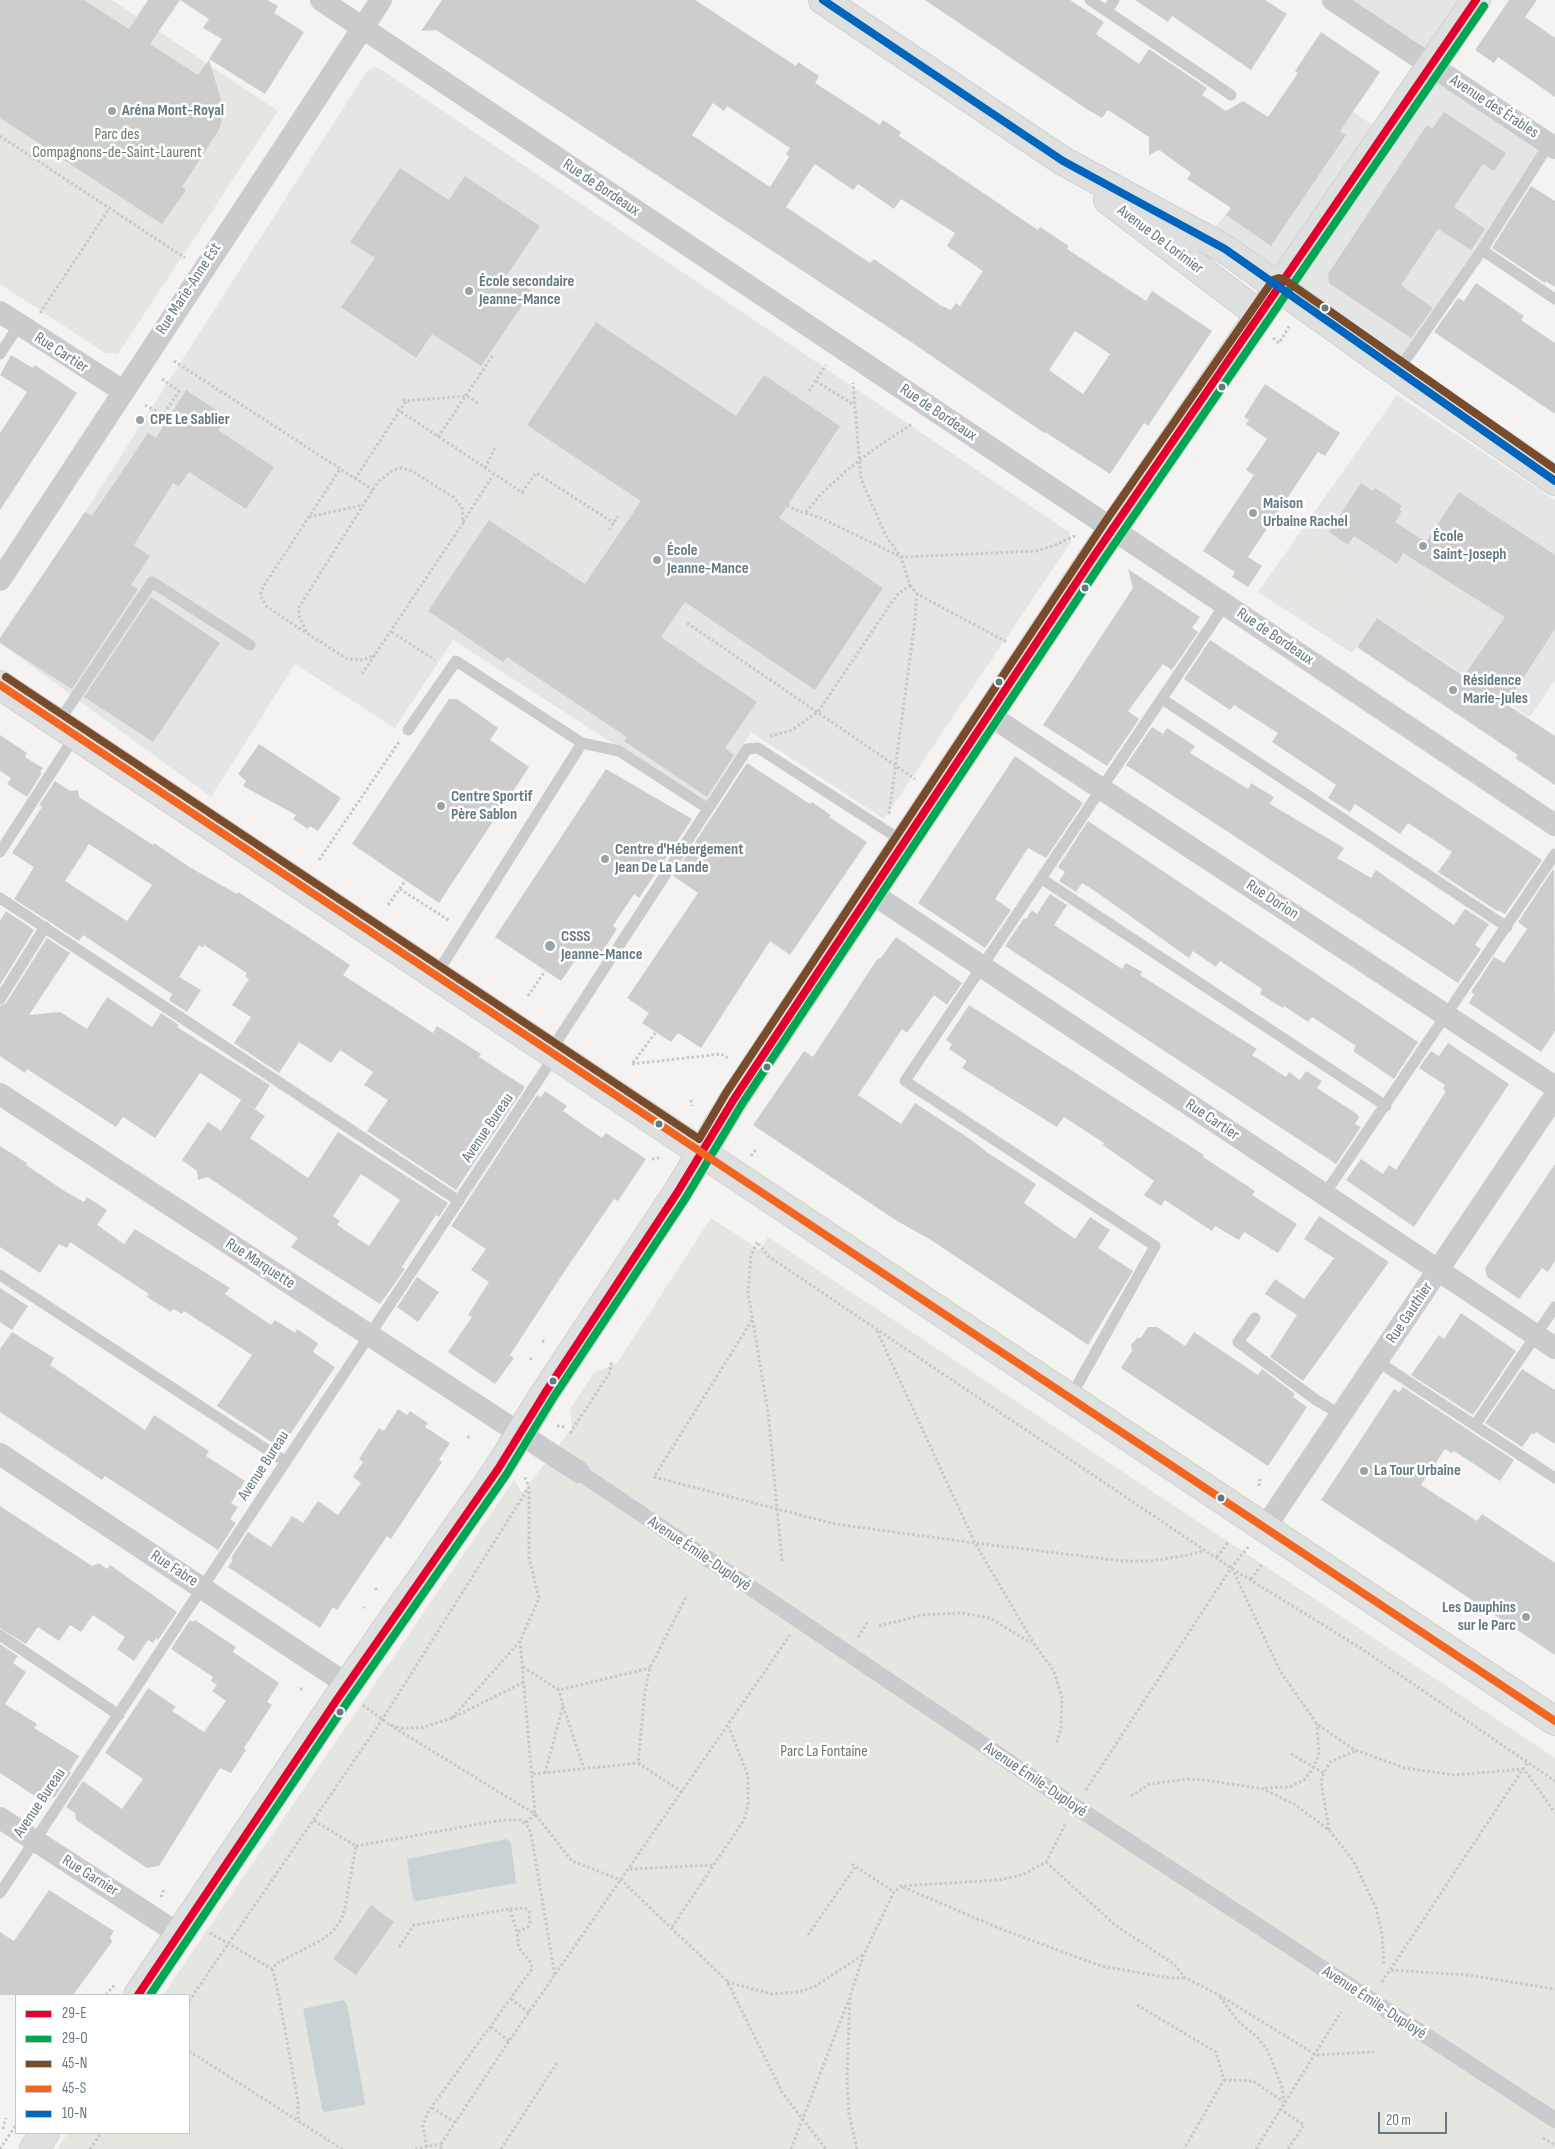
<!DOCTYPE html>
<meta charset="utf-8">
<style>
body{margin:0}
#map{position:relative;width:1555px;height:2149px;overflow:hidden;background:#f4f3f2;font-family:"Sofia Sans Condensed",sans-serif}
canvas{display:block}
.legend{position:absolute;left:15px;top:1994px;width:175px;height:140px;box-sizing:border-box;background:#fff;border:1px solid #c1c9cd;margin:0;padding:6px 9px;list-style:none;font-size:15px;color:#647982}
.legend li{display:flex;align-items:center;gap:10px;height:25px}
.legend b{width:25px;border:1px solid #c1c9cd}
.scale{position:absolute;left:1378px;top:2112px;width:69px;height:22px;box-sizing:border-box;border:2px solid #647982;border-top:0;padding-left:6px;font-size:15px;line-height:18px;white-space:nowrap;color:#647982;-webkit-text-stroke:4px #fff;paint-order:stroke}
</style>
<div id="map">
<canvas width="1555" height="2149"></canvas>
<ul class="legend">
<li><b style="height:6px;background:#e4002b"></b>29-E</li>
<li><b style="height:6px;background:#00a651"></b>29-O</li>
<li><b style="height:6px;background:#7a4b2a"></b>45-N</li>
<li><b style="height:6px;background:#f26522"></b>45-S</li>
<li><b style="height:6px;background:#0065bd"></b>10-N</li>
</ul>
<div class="scale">20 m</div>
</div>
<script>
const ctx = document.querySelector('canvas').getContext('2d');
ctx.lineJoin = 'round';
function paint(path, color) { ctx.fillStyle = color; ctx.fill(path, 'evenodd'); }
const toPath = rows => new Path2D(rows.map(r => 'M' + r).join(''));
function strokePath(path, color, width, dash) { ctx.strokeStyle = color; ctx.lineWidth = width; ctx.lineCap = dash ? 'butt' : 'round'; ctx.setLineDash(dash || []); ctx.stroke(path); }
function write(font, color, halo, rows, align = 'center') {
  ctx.font = font + ' "Sofia Sans Condensed",sans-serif'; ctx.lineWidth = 5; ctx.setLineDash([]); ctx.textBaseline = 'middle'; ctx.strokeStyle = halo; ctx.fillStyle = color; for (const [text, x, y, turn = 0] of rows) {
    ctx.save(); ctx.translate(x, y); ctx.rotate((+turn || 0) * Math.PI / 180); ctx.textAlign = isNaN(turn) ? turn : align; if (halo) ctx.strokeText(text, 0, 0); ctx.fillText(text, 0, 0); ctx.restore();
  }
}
paint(toPath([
 [1333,0,1476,0,1432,66],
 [375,67,379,68,1069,532,1071,542,884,819,751,732,705,803,453,640,395,728,295,664,211,797,0,643,0,638,85,512,367,71],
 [1430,75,1544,152,1397,363,1211,232,1231,208,1310,83,1386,134],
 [1397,395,1555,500,1555,680,1530,717,1377,618,1352,653,1258,592]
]), '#e4e5e5');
paint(toPath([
 [0,0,112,0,278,111,118,354,105,353,0,284],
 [536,480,604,524,577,563,510,519],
 [1314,545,1359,574,1344,596,1299,567],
 [1297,571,1341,600,1326,622,1282,594],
 [1429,572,1473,600,1462,618,1418,589],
 [711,1218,760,1250,768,1237,1555,1758,1555,2149,57,2149,68,2133,189,2133,189,1995,163,1995,514,1480,522,1493,572,1428,570,1409,594,1373,617,1363]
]), '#e4e6e0');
paint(toPath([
 [507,1839,511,1843,516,1883,417,1901,413,1900,407,1859],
 [343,2000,347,2004,365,2103,364,2105,324,2112,322,2109,303,2009]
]), '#c9d3d5');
paint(toPath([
 [0,0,84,0,129,29,148,0,180,0,150,44,198,75,209,60,222,103,223,115,220,128,182,187,186,190,162,224,0,118],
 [180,0,267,0,278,6,274,13,304,32,265,94,209,59,222,39,203,28,209,19],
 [442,0,695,0,796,66,798,62,819,76,815,83,880,125,883,120,901,132,899,136,1038,230,1040,227,1069,246,1067,249,1146,301,1152,291,1212,331,1148,426,1144,423,1110,474,1045,432,1044,433,914,344,436,30,421,31],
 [713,103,724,111,727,106,790,148,786,154,789,157,770,187,692,135],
 [815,164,853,190,858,184,894,209,901,199,955,233,947,246,983,271,960,306,956,303,951,310,940,305,874,259,870,263,786,207],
 [1075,331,1110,354,1083,394,1049,370],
 [925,0,1070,0,1104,22,1096,34,1139,64,1149,49,1207,88,1202,95,1226,111,1243,101,1268,117,1298,73,1295,71,1321,32,1380,72,1340,131,1346,135,1271,246,1226,215,1231,208,1187,179,1191,173,1159,150,1149,155,1149,137,1108,110,1102,118,1085,108],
 [1135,0,1265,0,1287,14,1251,70,1172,16,1168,22],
 [1509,0,1537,0,1525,17,1555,38,1555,97,1498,57,1494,63,1475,50],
 [1444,112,1506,153,1494,171,1483,164,1454,207,1485,229,1471,250,1438,229,1401,285,1433,308,1411,338,1329,283,1328,274,1427,125,1432,129],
 [400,168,449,200,465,176,540,226,507,275,532,291,481,366,432,334,416,358,341,307,375,258,350,242],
 [1531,186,1555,201,1555,287,1546,281,1545,283,1492,248],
 [1476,283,1524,316,1521,320,1555,343,1555,414,1434,332,1458,298,1464,301],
 [596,322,736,416,764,375,840,426,779,518,883,588,815,690,685,602,661,637,757,702,725,748,734,755,707,797,624,741,627,737,507,657,503,662,428,611,489,520,585,584,641,501,527,425],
 [11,355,33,368,35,365,77,393,0,510,0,433,27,392,0,375],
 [1265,384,1340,433,1325,456,1318,452,1248,557,1262,566,1248,587,1232,577,1235,572,1203,551,1254,475,1246,470,1267,439,1246,424,1249,420,1244,417],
 [186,390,227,417,218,430,274,467,246,509,189,472,179,486,173,483,134,545,150,556,131,585,138,589,72,689,0,643,0,638,85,512,92,516,148,433,156,438],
 [1361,483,1373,491,1375,488,1402,506,1399,509,1402,511,1395,522,1426,542,1459,492,1555,555,1555,629,1506,704,1555,736,1555,785,1515,758,1518,755,1357,647,1377,618,1464,676,1505,617,1403,553,1397,564,1354,536,1348,545,1329,532],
 [1128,569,1200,617,1192,628,1198,632,1172,670,1163,664,1128,711,1139,719,1107,766,1043,725,1133,588],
 [151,597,220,643,153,742,84,697],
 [1210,640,1542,860,1505,914,1498,910,1497,911,1438,872,1452,852,1408,823,1400,834,1355,804,1350,812,1328,798,1336,785,1272,742,1278,733,1234,705,1230,710,1184,679],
 [449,699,457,699,498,728,490,740,529,767,439,903,352,844],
 [1152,727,1163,734,1167,728,1195,746,1190,753,1248,789,1251,783,1274,797,1270,804,1344,848,1337,858,1371,878,1376,870,1454,925,1465,909,1489,924,1475,945,1481,949,1458,983,1126,765],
 [0,735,27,753,25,757,43,768,40,772,42,773,27,797,7,784,11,778,0,771],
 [259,744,341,798,318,831,310,826,308,829,293,819,296,815,243,786,246,781,238,774],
 [1015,756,1083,803,1046,858,1028,848,995,899,1011,910,985,948,918,903],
 [747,763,810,804,812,802,831,815,829,817,867,842,790,955,770,941,701,1048,678,1033,671,1042,642,1023,649,1013,627,998,698,893,673,876],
 [606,769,692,819,639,898,634,894,613,926,617,929,602,952,598,949,589,963,578,956,561,981,495,937],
 [55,781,70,791,78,790,79,797,153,845,154,843,191,868,237,894,238,892,302,933,350,965,343,975,433,1033,437,1026,481,1054,479,1057,525,1087,456,1190,367,1131,388,1100,364,1085,373,1072,340,1050,331,1063,299,1042,279,1073,234,1043,251,1017,232,1005,249,979,245,976,247,973,204,945,203,948,199,945,179,977,201,990,187,1012,169,1000,172,994,83,935,79,941,14,899,34,867,12,853,42,807,39,805],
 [89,844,152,885,127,921,65,881],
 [1088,821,1418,1042,1394,1079,1353,1051,1356,1046,1312,1017,1308,1022,1284,1006,1283,1008,1260,994,1262,989,1220,961,1216,967,1193,951,1189,958,1095,891,1082,883,1076,892,1059,881,1065,872,1058,867],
 [1554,868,1555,1031,1541,1052,1469,1003,1474,994,1471,992,1494,957,1504,963,1527,929,1518,922],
 [1050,894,1067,905,1054,925,1122,969,1126,963,1142,972,1140,975,1257,1049,1252,1055,1286,1077,1289,1072,1300,1080,1306,1071,1322,1081,1317,1088,1357,1114,1359,1117,1355,1124,1361,1127,1336,1164,1005,946,1024,918,1026,919,1032,910,1037,914],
 [6,911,34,930,0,985,0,921],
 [896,937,962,983,947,1005,934,995,907,1033,902,1029,858,1095,901,1124,915,1103,970,1139,988,1153,1036,1184,1024,1203,1075,1239,1090,1217,1110,1230,1098,1248,1133,1271,1088,1345,931,1240,897,1221,753,1125,804,1051,813,1057,878,958,880,959],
 [47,938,70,953,29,1015,60,1012,87,1029,107,997,152,1027,161,1013,179,1025,177,1027,270,1085,255,1109,200,1073,155,1138,123,1117,116,1127,27,1069,25,1073,0,1056,0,1006,6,1003],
 [969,1005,1204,1155,1203,1157,1255,1191,1252,1195,1297,1224,1278,1253,1244,1232,1239,1240,1215,1226,1212,1231,1165,1200,1161,1206,1144,1195,1154,1181,1103,1145,1104,1143,1064,1117,1057,1127,962,1068,967,1061,949,1049,952,1044,946,1040],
 [1448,1043,1509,1084,1414,1227,1346,1180,1361,1159,1383,1174,1389,1165,1396,1170,1446,1091,1443,1089,1445,1085,1419,1068,1431,1051,1439,1056],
 [545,1091,567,1106,563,1111,602,1138,606,1133,646,1159,618,1201,614,1199,566,1269,510,1355,514,1358,495,1384,448,1352,472,1317,468,1315,489,1282,471,1270,486,1249,451,1226,537,1095,541,1097],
 [241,1100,265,1116,250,1138,308,1178,338,1132,448,1203,439,1217,436,1215,402,1267,405,1269,380,1304,291,1247,298,1238,208,1177,198,1180,197,1171,182,1160,208,1122,221,1131],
 [361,1174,400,1200,369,1246,337,1225,340,1221,333,1216],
 [0,1146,27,1163,26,1165,66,1192,84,1202,87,1197,107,1210,97,1225,124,1244,135,1229,230,1288,225,1294,271,1325,275,1320,295,1333,297,1329,318,1343,313,1352,335,1367,281,1448,217,1406,252,1355,184,1311,182,1314,173,1309,171,1312,147,1297,149,1294,70,1242,67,1248,59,1244,40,1273,0,1247],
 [1555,1164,1555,1261,1548,1272,1542,1268,1519,1299,1487,1277,1485,1268],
 [1319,1216,1389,1262,1303,1381,1270,1357,1297,1315,1265,1294,1275,1279,1304,1299,1334,1258,1304,1239],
 [417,1277,439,1292,418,1322,397,1307],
 [0,1288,28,1306,12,1330,0,1322],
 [1461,1313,1516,1351,1473,1415,1411,1375,1439,1335,1444,1339],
 [1148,1327,1157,1327,1185,1346,1194,1332,1258,1375,1262,1369,1295,1394,1293,1397,1307,1407,1268,1466,1121,1368,1132,1351,1131,1345,1137,1338,1141,1338],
 [12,1332,54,1358,50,1365,145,1430,154,1415,209,1451,206,1456,245,1481,231,1503,238,1507,230,1519,236,1523,218,1550,105,1476,102,1480,0,1412,0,1349],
 [1522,1369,1555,1390,1555,1444,1536,1432,1534,1435,1532,1433,1522,1447,1485,1423],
 [1403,1387,1514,1460,1500,1481,1454,1451,1452,1453,1445,1449,1421,1485,1477,1521,1482,1514,1555,1563,1555,1655,1321,1500,1394,1389,1399,1392],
 [398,1409,407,1415,410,1411,428,1423,425,1427,450,1443,439,1460,442,1462,391,1539,387,1536,337,1610,333,1607,320,1628,228,1567,233,1560,231,1558,248,1532,271,1547,292,1516,303,1523,318,1501,338,1515,361,1483,353,1477,363,1462,359,1459,379,1428,384,1431],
 [0,1506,92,1566,99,1563,107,1569,110,1565,177,1612,158,1640,156,1638,153,1643,148,1640,134,1661,117,1649,125,1637,93,1615,81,1632,70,1625,59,1641,38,1627,26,1644,0,1628],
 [190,1620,193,1622,195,1620,236,1647,233,1652,279,1683,267,1702,272,1705,244,1748,246,1750,231,1773,220,1768,159,1866,147,1868,76,1820,75,1813,66,1807,83,1781,122,1809,143,1779,105,1753,148,1688,176,1707,172,1711,204,1732,226,1701,212,1691,217,1685,211,1681,213,1677,171,1649],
 [0,1644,18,1656,13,1663,26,1672,5,1704,37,1724,34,1728,79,1756,69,1772,71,1773,54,1798,52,1797,47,1804,0,1773],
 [49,1890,114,1931,110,1937,112,1942,73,1995,0,1995,0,1932,14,1941],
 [371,1905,394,1922,356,1975,333,1959]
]), '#cccece');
const secondary = toPath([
 [823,0,1063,161,1225,249,1397,372,1555,481],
 [1108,200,1260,315],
 [0,685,1555,1721],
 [138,1995,338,1698,498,1469,545,1393,677,1193,734,1099,1094,556,1476,0],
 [34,2149,45,2133]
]);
strokePath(secondary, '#cfd1d1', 30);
strokePath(toPath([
 [0,136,185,258],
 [40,313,109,209],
 [1273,338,1279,343,1290,325],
 [174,361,373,490],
 [162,379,179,391,163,415,167,420],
 [816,381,854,405],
 [809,391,826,365],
 [403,399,406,401,467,396,478,403],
 [145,405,163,415],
 [397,409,526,495],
 [438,437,493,355],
 [485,468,496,446],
 [355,479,406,401],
 [762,489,795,510,821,518,901,557,1036,551,1055,545,1077,535],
 [522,492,536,473,614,523],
 [806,512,821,494,846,471,874,449,912,424],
 [309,517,363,505],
 [463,522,493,475],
 [609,530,618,516],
 [910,585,917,594,1007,642],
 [687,623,915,779],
 [305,632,267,607,260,595,263,587,340,469],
 [392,632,435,660],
 [362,674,463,523,462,507,453,497,412,471,402,468,393,470,378,482,299,607,299,616,307,633,347,659,363,660,375,655],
 [770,736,790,731,818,712,896,596,910,585,901,557,886,536,861,479,853,383],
 [889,814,914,628,917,594],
 [319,860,399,742],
 [400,889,450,921],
 [388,905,406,880],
 [528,996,545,971],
 [633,1063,656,1032],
 [632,1064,721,1054,728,1058],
 [691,1100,692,1106],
 [751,1156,757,1148],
 [652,1159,659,1158],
 [752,1320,654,1477,835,1524,975,1543,1123,1561,1151,1561,1189,1555,1205,1550],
 [877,1331,975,1543,1034,1644,1054,1671,1062,1698,1061,1728,1056,1745],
 [542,1341,545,1342],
 [530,1358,533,1361],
 [557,1426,566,1427],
 [570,1433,609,1374,612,1361],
 [467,1437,471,1437],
 [1259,1486,1260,1479],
 [1217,1557,1229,1541],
 [782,1561,768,1412,748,1293,751,1256,757,1242,768,1256,1231,1568,1359,1647,1555,1781],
 [1232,1568,1280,1671,1317,1724,1355,1750,1405,1768,1454,1775,1524,1769,1555,1813],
 [1251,1579,1262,1564],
 [375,1588,377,1590],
 [363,1607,364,1608],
 [879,1626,922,1615,962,1613,990,1618,1031,1643],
 [858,1637,869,1620],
 [520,1641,535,1814,572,1861,621,1880,727,1981,783,2094,826,2149],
 [523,1667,559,1690,650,1668],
 [300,1689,303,1689],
 [363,1705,390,1725,402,1728,421,1728,452,1718,524,1682],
 [563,1706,584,1769],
 [452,1718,520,1641,539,1598,529,1558,529,1487,524,1475],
 [390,1725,535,1814,525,1823],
 [1291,1754,1324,1773],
 [545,1773,563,1706,559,1690],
 [533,1774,638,1763],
 [1265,1788,1289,1787,1304,1780,1311,1771,1319,1755,1317,1724],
 [1086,1790,1231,1568,1249,1546],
 [682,1792,638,1763,645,1691,650,1668,687,1595],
 [1131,1796,1150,1784,1187,1779,1205,1780,1263,1789,1294,1804,1329,1830,1353,1860,1376,1908,1382,1934,1384,1966],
 [1329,1830,1321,1782,1324,1773,1330,1762,1355,1751],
 [356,1846,502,1820,521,1820,529,1828,531,1834,555,1976],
 [1046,1862,1115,1925,1174,1964,1184,1977,1219,1995,1316,2055,1374,2052],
 [852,1864,894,1892],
 [630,1869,713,1865],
 [903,1887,1001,1929,1101,1966,1170,1978,1183,1978],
 [161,1897,164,1889],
 [510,1909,525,1908,529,1911,530,1922,528,1927,517,1932],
 [672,1927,744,1820,748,1805,748,1776,729,1727],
 [210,1933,272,1969,277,1963,320,1941,332,1932,341,1920,345,1908,356,1846,313,1820],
 [808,1935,856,1866],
 [399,1947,414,1925,510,1909,517,1932,519,1948,531,1963,532,1969,428,2112,423,2126,427,2147],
 [272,1969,276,1982,298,2101,298,2122],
 [1391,1970,1467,1975,1555,1989],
 [727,1982,772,1994,799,1992,814,1987,864,1954],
 [1382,1982,1527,1763],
 [106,1995,115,1984],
 [1220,1997,1238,2021,1257,2037,1268,2051,1282,2087,1284,2102],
 [511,1999,529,2013],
 [189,2001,382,1720,529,1487],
 [1137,2005,1216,2052,1224,2080,1184,2149],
 [491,2027,509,2041],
 [189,2051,342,2149],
 [1224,2080,1253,2081,1284,2102],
 [432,2108,455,2122],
 [1280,2109,1304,2125,1288,2149],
 [3,2129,6,2118],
 [1543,2138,1555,2145],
 [0,2149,16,2125],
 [90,2149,101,2133],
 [415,2149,441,2144],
 [441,2149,441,2144,509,2041,790,1635],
 [501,2149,557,2063],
 [791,2149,849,1999],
 [857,2149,849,2114,847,2078,850,1996,864,1954,894,1892,901,1886,998,1880,1022,1875,1046,1862,1066,1823],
 [1256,2149,1341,2012]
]), '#c8c8c8', 3, [2.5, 2.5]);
strokePath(toPath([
 [1090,0,1231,95],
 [1107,11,1114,0],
 [1482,250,1555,299],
 [0,354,19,325],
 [1397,372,1482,250,1549,144],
 [1162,699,1507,927],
 [58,723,152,582,250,645],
 [408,730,456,661,582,743,436,975],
 [582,743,619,751,707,808],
 [0,852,75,736],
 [1042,879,1386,1106],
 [0,898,459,1201],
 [0,999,45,927],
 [550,1052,747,749,758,748,904,842],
 [1324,1195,1555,854],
 [0,1275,286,1462],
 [1255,1318,1238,1342,1316,1400,1341,1415],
 [1377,1361,1555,1478],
 [1070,1398,1155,1246,905,1081,1226,603],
 [1475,1425,1555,1307],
 [0,1635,119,1715],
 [0,1893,555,1055]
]), '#cacbcc', 11);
strokePath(toPath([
 [579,1472,1076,1807,1555,2120]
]), '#cacbcc', 16);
strokePath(toPath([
 [321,0,1555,825],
 [1333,0,1555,148],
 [0,312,123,391],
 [0,580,381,0],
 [989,715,1555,1087],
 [870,892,1555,1348],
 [0,1094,579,1472],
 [0,1454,348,1685],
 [1264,1529,1555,1096],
 [0,1818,179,1934]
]), '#cacbcc', 22);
strokePath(secondary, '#dedfdf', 28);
strokePath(toPath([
 [138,1995,338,1698,498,1469,545,1393,677,1193,734,1099,1094,556,1476,0]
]), '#e4002b', 8);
strokePath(toPath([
 [150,1995,346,1704,506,1475,553,1398,685,1199,742,1104,1102,562,1484,6]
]), '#00a651', 8);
strokePath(toPath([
 [6,677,699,1139,726,1093,1105,522,1273,280,1279,278,1285,280,1555,469]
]), '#7a4b2a', 8);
strokePath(toPath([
 [0,685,1555,1721]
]), '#f26522', 8);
strokePath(toPath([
 [823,0,1063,161,1225,249,1555,481]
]), '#0065bd', 8);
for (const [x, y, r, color] of [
 [112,111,5,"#96a4a9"],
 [469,291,5,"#96a4a9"],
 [1325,308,4.5,"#647982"],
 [1222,387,4.5,"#647982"],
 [140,420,5,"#96a4a9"],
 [1253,513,5,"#96a4a9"],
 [1423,546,5,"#96a4a9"],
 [657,560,5,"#96a4a9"],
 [1085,588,4.5,"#647982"],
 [999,682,4.5,"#647982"],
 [1453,690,5,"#96a4a9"],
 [441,806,5,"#96a4a9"],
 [605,859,5,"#96a4a9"],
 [550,946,6,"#96a4a9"],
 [767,1067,4.5,"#647982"],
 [659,1124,4.5,"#647982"],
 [553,1381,4.5,"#647982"],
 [1364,1471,5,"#96a4a9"],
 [1221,1498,4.5,"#647982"],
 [1526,1617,5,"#96a4a9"],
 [340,1712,4.5,"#647982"]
]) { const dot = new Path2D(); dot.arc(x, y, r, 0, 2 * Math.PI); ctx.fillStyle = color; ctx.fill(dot); strokePath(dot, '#fff', 2); }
write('16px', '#647982', '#fff', [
 ["Avenue des Érables",1494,107,33],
 ["Rue de Bordeaux",601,188,34],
 ["Avenue De Lorimier",1160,240,37],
 ["Rue Marie-Anne Est",189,289,-57],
 ["Rue Cartier",61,353,33],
 ["Rue de Bordeaux",938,413,34],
 ["Rue de Bordeaux",1275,637,34],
 ["Rue Dorion",1272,900,33],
 ["Rue Cartier",1212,1120,34],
 ["Avenue Bureau",488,1128,-56],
 ["Rue Marquette",260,1264,33],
 ["Rue Gauthier",1410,1313,-56],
 ["Avenue Bureau",264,1466,-57],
 ["Avenue Émile-Duployé",699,1554,34],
 ["Rue Fabre",174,1569,33],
 ["Avenue Émile-Duployé",1035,1780,34],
 ["Avenue Bureau",40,1803,-56],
 ["Rue Garnier",90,1876,32],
 ["Avenue Émile-Duployé",1374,2003,33]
]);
write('bold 16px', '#647982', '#fff', [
 ["Aréna Mont-Royal",122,111],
 ["École secondaire",479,282],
 ["Jeanne-Mance",479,300],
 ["CPE Le Sablier",150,420],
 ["Maison",1263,504],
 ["Urbaine Rachel",1263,522],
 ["École",1433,537],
 ["Saint-Joseph",1433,555],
 ["École",667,551],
 ["Jeanne-Mance",667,569],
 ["Résidence",1463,681],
 ["Marie-Jules",1463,699],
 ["Centre Sportif",451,797],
 ["Père Sablon",451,815],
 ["Centre d'Hébergement",615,850],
 ["Jean De La Lande",615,868],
 ["CSSS",561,937],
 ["Jeanne-Mance",561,955],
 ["La Tour Urbaine",1374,1471],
 ["Les Dauphins",1516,1608,"right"],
 ["sur le Parc",1516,1626,"right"]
], 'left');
write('16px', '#6a7963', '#fff', [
 ["Parc des",117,135],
 ["Compagnons-de-Saint-Laurent",117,153],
 ["Parc La Fontaine",824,1752]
]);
</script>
